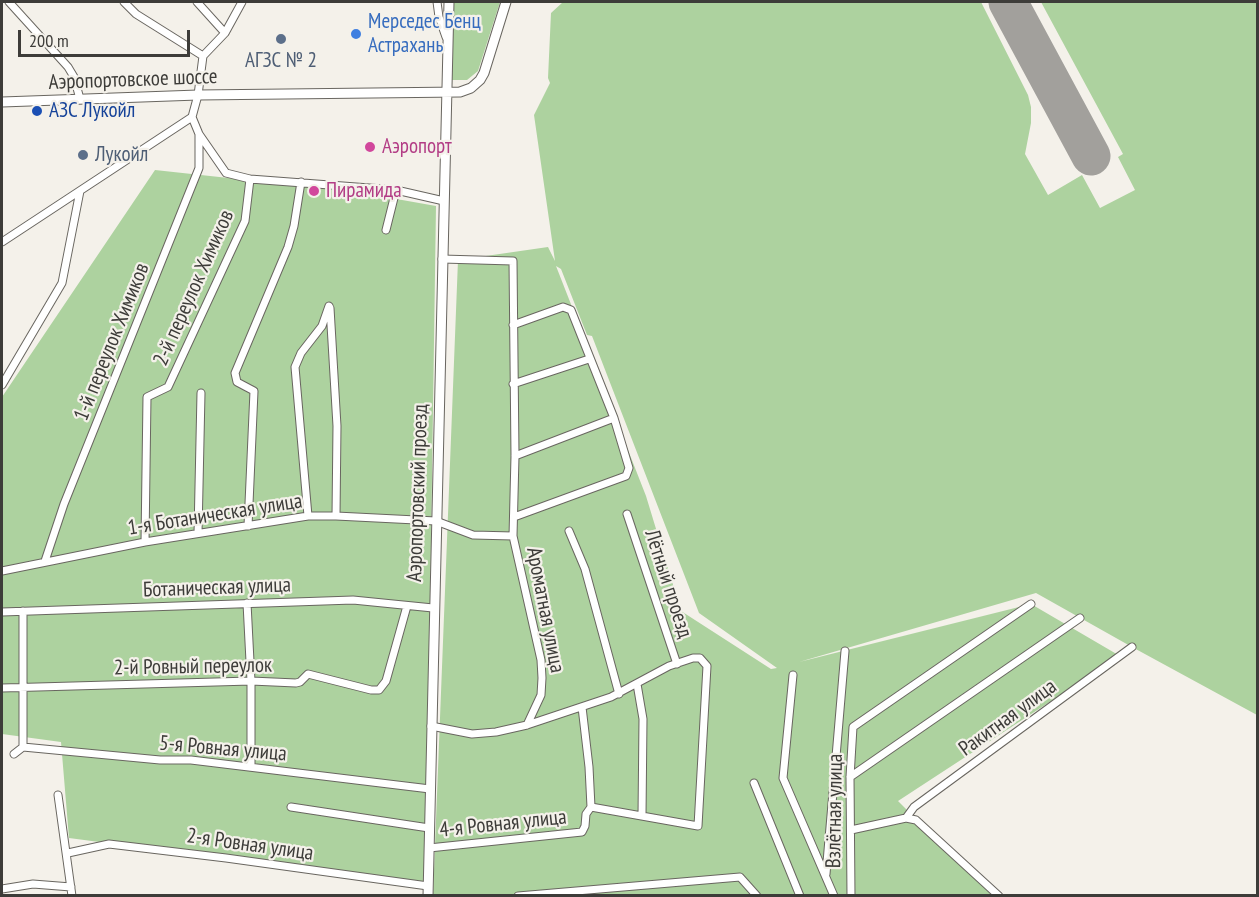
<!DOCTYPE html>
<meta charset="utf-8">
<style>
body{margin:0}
#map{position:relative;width:1259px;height:897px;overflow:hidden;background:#f4f1ea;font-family:"PT Sans Narrow",sans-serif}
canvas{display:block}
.frame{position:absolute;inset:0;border:3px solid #3d3c39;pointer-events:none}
.scale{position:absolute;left:18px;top:30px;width:172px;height:27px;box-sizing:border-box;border:3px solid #3d3c39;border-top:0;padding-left:8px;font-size:18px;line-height:21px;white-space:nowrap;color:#3d3c39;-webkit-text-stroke:4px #f4f1ea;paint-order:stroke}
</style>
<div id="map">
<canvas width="1259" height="897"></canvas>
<div class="frame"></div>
<div class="scale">200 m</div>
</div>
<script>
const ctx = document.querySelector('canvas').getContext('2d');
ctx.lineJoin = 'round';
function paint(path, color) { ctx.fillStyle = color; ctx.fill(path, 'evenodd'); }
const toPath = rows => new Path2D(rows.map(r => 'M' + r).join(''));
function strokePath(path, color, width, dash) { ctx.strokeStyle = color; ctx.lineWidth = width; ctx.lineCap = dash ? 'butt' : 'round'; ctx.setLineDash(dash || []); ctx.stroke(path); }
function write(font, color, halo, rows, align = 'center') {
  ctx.font = font + ' "PT Sans Narrow",sans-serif'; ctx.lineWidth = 4.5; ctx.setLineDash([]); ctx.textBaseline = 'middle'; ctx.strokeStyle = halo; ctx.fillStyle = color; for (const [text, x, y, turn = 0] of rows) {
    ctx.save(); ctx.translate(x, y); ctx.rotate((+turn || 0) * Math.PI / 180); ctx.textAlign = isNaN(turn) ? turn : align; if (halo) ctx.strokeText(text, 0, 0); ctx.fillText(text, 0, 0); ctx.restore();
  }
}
paint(toPath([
 [453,2,500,2,478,71,467,80,451,80],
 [563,2,981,2,1028,95,1031,107,1031,123,1025,154,1048,195,1082,175,1100,208,1135,190,1118,157,1123,154,1041,2,1257,2,1257,715,1132,647,1036,593,799,662,1031,604,1120,656,898,801,992,895,433,896,458,260,548,247,555,261,534,115,550,83,548,78,551,13],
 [556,266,561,269,587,335,592,336,699,613,777,668,771,669,681,611,646,496],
 [155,170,357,192,436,206,426,885,69,838,61,742,2,734,2,397]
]), '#add29f');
strokePath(toPath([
 [1008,2,1091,156]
]), '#a2a09c', 39);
const minor = toPath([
 [9,2,68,67,74,77,80,99],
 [197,2,225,33],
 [437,2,439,17,446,37],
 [203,56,225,33,242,2],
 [192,117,199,134,226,173,250,179,396,190,444,201],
 [386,230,396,190],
 [2,242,192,117,198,95,203,56,136,14,124,2],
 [330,308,337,426,336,516],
 [513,325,563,307,571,310,614,418,629,468,626,476,514,517],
 [513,384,589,359],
 [2,385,62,283,80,191],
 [515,456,614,418],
 [627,514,677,664],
 [308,516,295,367,301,353,322,326,329,306],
 [248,526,254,391,237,382,235,373,288,247,294,226,301,182],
 [569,531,585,569,619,694],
 [198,533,201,393],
 [513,536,541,660,542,678,541,695,527,725],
 [145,542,147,397,168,387,245,221,250,179],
 [45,561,64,504,199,168,199,134],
 [2,571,145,542,308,516,336,516,436,521,473,535,513,536,515,456,513,261,442,259],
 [247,603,251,681,251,767],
 [2,612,353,600,433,608],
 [793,675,783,778,834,896],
 [637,684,643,719,642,816],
 [2,688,251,681,296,683,300,682,308,674,371,690,379,690,386,681,407,606],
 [431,726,472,734,496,732,527,725,611,697,669,666,693,658,700,658,707,666,698,826,591,807],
 [23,747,23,611],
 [14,754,23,747,160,760,191,760,430,789],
 [850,777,1080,618],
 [754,783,800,896],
 [58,795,72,896],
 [291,807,429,828],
 [906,818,914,807,1132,647],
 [851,830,906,818,916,820,999,896],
 [429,848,582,832,585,826,586,814,591,807,589,767,582,707],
 [68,853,109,844,226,858,428,886],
 [826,874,845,651],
 [2,889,33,884,71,887],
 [518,896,740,877,757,896],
 [851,896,850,777,853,727,1031,604]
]);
const secondary = toPath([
 [2,102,198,95,460,92,471,88,480,80,484,73,506,2],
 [428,896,449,2]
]);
strokePath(minor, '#696660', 9);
strokePath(secondary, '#696660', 11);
strokePath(minor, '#fff', 7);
strokePath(secondary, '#fff', 9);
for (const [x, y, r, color] of [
 [356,34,6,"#3f7fe0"],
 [281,39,6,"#5c6f8a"],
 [37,111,6,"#1a4fb4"],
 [370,147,6,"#d1479c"],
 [83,155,6,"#5c6f8a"],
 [314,191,6,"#d1479c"]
]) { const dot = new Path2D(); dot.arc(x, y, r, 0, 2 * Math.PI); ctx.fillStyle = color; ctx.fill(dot); strokePath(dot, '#f4f1ea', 2); }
write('21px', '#366cbe', '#f4f1ea', [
 ["Мерседес Бенц",368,22],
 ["Астрахань",368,46]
], 'left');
write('21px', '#4e5e75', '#f4f1ea', [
 ["АГЗС № 2",281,61],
 ["Лукойл",95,155,"left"]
]);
write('21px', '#3d3c39', '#f4f1ea', [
 ["Аэропортовское шоссе",133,80,-2],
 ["2-й переулок Химиков",194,288,-66],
 ["1-й переулок Химиков",112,342,-68],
 ["Аэропортовский проезд",418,493,-88],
 ["1-я Ботаническая улица",215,515,-9],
 ["Лётный проезд",668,584,72],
 ["Ботаническая улица",217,588,-2],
 ["Ароматная улица",545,610,79],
 ["2-й Ровный переулок",193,667,-1],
 ["Ракитная улица",1008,718,-36],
 ["5-я Ровная улица",223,749,5],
 ["Взлётная улица",835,811,-89],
 ["4-я Ровная улица",503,824,-6],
 ["2-я Ровная улица",250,845,8]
]);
write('21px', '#164399', '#f4f1ea', [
 ["АЗС Лукойл",49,111]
], 'left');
write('21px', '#b23c85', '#f4f1ea', [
 ["Аэропорт",382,147],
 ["Пирамида",326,191]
], 'left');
</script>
